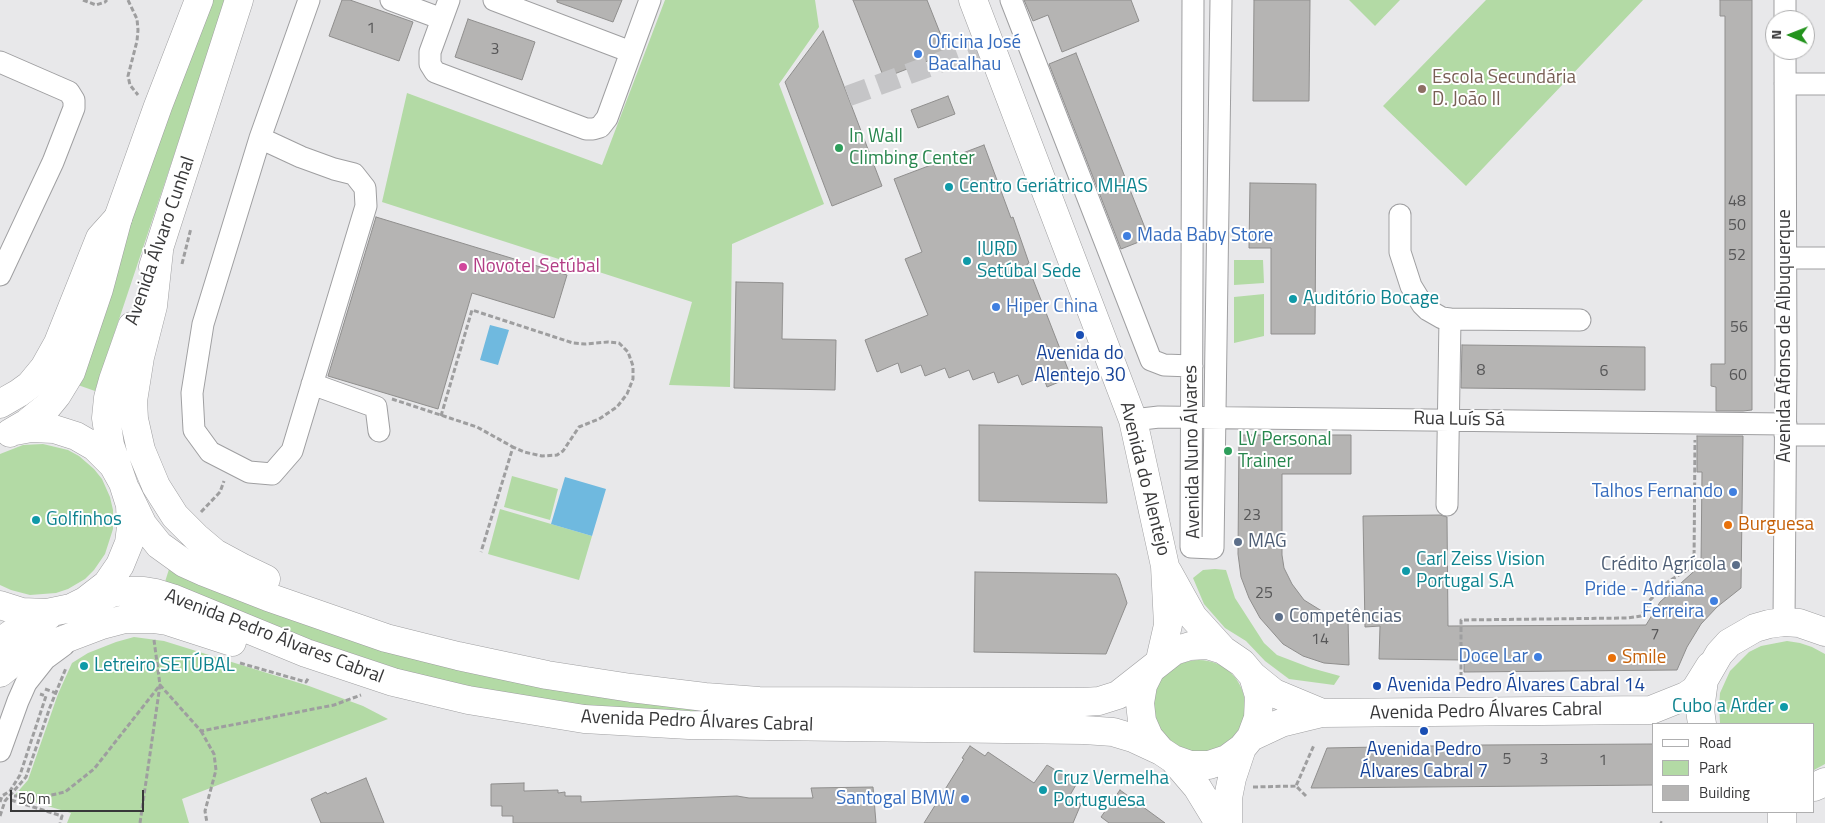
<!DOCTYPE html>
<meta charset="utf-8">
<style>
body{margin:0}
#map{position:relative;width:1825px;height:823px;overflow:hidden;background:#e8e8ea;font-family:"Titillium Web",sans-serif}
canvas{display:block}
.legend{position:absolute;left:1652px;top:723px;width:162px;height:90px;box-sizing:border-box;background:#fff;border:1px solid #afafb0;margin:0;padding:6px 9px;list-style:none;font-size:15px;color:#383839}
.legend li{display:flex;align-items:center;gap:10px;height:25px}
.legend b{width:25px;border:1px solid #afafb0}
.north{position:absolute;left:1765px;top:10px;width:50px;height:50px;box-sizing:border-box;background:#fff;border:1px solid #afafb0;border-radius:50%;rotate:271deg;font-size:14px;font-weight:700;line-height:20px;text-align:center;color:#383839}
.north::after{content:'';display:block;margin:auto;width:18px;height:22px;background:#23931d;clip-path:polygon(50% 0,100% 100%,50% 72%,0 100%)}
.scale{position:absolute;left:10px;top:790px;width:134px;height:22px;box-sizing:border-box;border:2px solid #383839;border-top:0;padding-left:6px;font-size:15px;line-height:18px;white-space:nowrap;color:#383839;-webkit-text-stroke:4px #fff;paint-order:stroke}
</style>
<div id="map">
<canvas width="1825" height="823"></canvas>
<ul class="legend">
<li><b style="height:6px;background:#fff"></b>Road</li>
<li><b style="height:14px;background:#b3daa5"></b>Park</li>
<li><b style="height:14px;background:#b5b4b3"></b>Building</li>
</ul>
<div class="north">N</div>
<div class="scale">50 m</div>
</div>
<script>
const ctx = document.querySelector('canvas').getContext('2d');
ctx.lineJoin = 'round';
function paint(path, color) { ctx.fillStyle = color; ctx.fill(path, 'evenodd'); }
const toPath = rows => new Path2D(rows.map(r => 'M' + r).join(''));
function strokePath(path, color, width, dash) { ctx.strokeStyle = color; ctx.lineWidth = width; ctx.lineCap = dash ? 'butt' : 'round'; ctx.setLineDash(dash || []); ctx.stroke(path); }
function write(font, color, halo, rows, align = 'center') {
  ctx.font = font + ' "Titillium Web",sans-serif'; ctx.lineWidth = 4; ctx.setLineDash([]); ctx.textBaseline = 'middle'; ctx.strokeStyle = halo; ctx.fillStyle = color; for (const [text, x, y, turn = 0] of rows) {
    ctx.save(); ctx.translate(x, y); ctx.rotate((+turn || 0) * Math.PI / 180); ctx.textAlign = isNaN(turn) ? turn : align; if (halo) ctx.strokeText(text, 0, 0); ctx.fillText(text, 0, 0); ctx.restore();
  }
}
paint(toPath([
 [210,0,226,0,95,391,75,384,149,165],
 [665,0,815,0,819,27,779,84,824,204,732,244,730,387,669,385,692,302,382,202,407,93,602,165],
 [1349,0,1400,0,1375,26],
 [1486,0,1643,0,1466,186,1383,106],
 [1234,260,1263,260,1264,283,1234,285],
 [1264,294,1264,336,1234,343,1234,297],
 [43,444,68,450,79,456,94,469,102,479,110,497,113,510,113,529,105,554,94,570,85,579,68,589,56,593,30,595,11,590,0,585,0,454,23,445],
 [512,476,558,489,550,520,504,507],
 [500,509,592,536,579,580,488,554],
 [170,566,258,606,755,714,662,713,563,705,488,693,360,660,164,585],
 [1215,569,1226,570,1235,598,1264,643,1277,655,1311,668,1340,676,1334,685,1289,679,1265,661,1246,641,1225,628,1204,604,1193,578,1203,570],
 [134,637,164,641,309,686,363,706,388,719,182,799,189,823,67,823,71,813,14,796,28,780,58,694,72,663,88,653,116,642],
 [1787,641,1800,643,1812,647,1825,654,1825,764,1814,770,1814,724,1720,724,1720,722,1719,708,1720,693,1730,671,1749,652,1761,646],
 '1153 706a46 46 0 1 1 92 0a46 46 0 1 1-92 0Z'
]), '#b3daa5');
paint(toPath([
 [490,325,509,330,498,365,480,360],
 [565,477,606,489,592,536,551,524]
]), '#6fb9df');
const building = toPath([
 [342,0,350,0,413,22,399,61,329,36,342,0],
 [557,0,622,0,613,22,557,2,557,0],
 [853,0,927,0,948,53,884,78,853,0],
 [1024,0,1131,0,1139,21,1062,52,1048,15,1033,21,1024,0],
 [1254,0,1310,0,1309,101,1253,101,1254,0],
 [1720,0,1752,0,1752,410,1743,411,1716,411,1716,387,1711,386,1711,364,1725,364,1725,16,1720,16,1720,0],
 [468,19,535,42,522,80,455,57,468,19],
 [823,31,882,186,832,206,785,82,823,31],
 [1076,53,1149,238,1121,249,1049,64,1076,53],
 [948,96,955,114,918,128,911,110,948,96],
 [984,145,1011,218,1013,217,1029,263,1027,264,1071,377,1047,387,1043,376,1022,385,1018,375,998,383,994,372,973,380,969,370,949,378,945,368,925,376,921,365,901,373,898,363,877,372,865,340,928,315,905,259,922,252,894,179,984,145],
 [1250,183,1316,184,1315,334,1271,334,1271,248,1249,248,1250,183],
 [376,217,567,275,554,318,472,293,438,409,328,376,376,217],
 [736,282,783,283,782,339,836,340,835,390,734,388,736,282],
 [1462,345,1645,347,1645,390,1461,388,1462,345],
 [979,425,1102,427,1107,503,979,501,979,425],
 [1239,435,1351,435,1351,474,1282,474,1282,555,1284,568,1292,584,1304,600,1325,613,1348,617,1349,665,1324,663,1303,656,1283,644,1260,618,1249,598,1241,577,1238,554,1239,435],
 [1697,436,1743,436,1741,588,1717,607,1701,624,1687,647,1677,670,1464,672,1464,660,1379,659,1380,626,1365,627,1363,516,1440,515,1447,517,1448,626,1646,625,1660,602,1701,565,1702,472,1697,472,1697,436],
 [975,572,1116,574,1119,578,1127,603,1106,654,974,652,975,572],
 [1654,744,1654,785,1311,788,1327,748,1482,745,1654,744],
 [970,746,985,756,988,752,1034,783,1047,765,1077,783,1069,797,1081,804,1073,823,924,823,964,759,962,758,970,746],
 [366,778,384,823,321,823,311,799,326,792,327,794,366,778],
 [524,783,524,791,558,790,558,793,565,792,565,796,581,796,581,802,737,796,749,798,813,798,811,788,873,787,876,823,513,823,513,816,502,816,502,806,491,806,491,784,524,783],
 [1120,790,1165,823,1109,823,1101,817,1120,790]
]);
paint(building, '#b5b4b3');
strokePath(building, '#8f8e8d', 1);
strokePath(toPath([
 [848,96,990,44]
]), '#c5c5c7', 21, [21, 11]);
const minor = toPath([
 [391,0,442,19],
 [449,0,430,52,430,64,435,72,586,129,593,129,600,127,607,118,650,0],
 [494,0,631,52],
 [1011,0,1151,360,1164,365,1192,366],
 [1193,0,1191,547,1213,548,1221,0],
 [1785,0,1785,20],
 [0,62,69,92,74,100,74,108,53,162,0,275],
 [1785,84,1825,84],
 [260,138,301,157,334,169,354,174,365,188,366,206,292,451,272,474,249,472,210,452,194,430,192,393,203,324,260,138,309,0],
 [1400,215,1400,252,1411,286,1422,304,1428,310,1442,318,1450,319],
 [1786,258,1825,258],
 [312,384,376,407,379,431],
 [1133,420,1159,417,1786,424],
 [1785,435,1825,435],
 [1447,505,1450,319,1580,320],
 [1784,622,1786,363,1785,50],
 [0,751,18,701,26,683,45,659,64,645]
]);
const major = toPath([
 [973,0,1133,420,1165,566,1168,625,1160,660],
 [159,251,153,306,140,357,133,401,134,419,141,450,156,486,175,516,196,537,215,553,241,567,266,579],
 [153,267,239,0],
 [10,433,27,423,48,406,57,395,71,372,99,289,118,218,158,106,199,0],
 [123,483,110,445,106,418,108,398,113,380,132,326],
 [126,490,143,525,159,545,184,563,204,572,268,597,386,638,458,656,547,675,631,688,705,697,759,701,1084,702,1099,701,1118,695,1174,651,1190,646,1207,645,1223,650,1242,663,1253,676,1274,693,1322,713],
 [1168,572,1193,617,1223,650],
 [0,605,22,612,47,613,71,608,85,601,107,584,120,565,129,543,131,527,130,505,123,483,113,465,95,447,76,436,54,429,31,428,15,431],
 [71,608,112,593,124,591,144,591,156,593,172,598,306,653,393,682,468,700,584,719,689,725,1084,730,1113,732,1133,738,1161,751,1173,759,1190,765,1209,765,1227,759,1242,748,1251,737,1258,718,1259,696,1253,676],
 [0,642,24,625,48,616],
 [1151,669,1143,685,1140,703,1142,721,1149,737,1161,751],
 [0,673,15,661,36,650,102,625,125,619,153,619,167,621,232,642],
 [1702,724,1700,710,1704,680,1719,654,1729,643,1755,628,1769,624,1784,622,1799,623,1825,632],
 [1251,737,1281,723,1322,713,1651,710,1686,696,1695,690,1710,666],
 [1173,759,1197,787,1219,823],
 [1814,787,1825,782],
 [1228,823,1228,798,1232,778,1242,748],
 [1782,823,1782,812]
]);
const highway = toPath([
 [0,404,19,393,30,385,44,368,58,343,100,238,118,218]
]);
strokePath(minor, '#9f9fa1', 23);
strokePath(major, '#9f9fa1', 29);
strokePath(highway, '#9f9fa1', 29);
strokePath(toPath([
 [83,0,96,5,105,2,107,0],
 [128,0,137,19,138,30,137,41,128,76,130,85,138,95],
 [182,264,191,228],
 [392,399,477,427,513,447,481,552],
 [441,416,472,310,573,343,585,344,608,342,619,343,628,352,633,366,633,379,627,394,617,407,599,419,579,427,563,451,557,455,542,456,524,452,513,447],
 [201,512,220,492,224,481],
 [240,663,306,682,309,677],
 [1461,677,1461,620,1627,618,1641,616,1649,601,1669,581,1694,566,1695,440],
 [45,689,56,693],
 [201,731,214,754,216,770,205,811,207,823],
 [1253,787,1296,786],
 [14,796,47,796,65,792,94,769,160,685,201,731,334,705,361,695],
 [1306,796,1296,786,1314,745],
 [11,800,62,816,60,823],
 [0,802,2,796,10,791,20,775,46,696,40,694],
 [0,816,5,801,26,777,50,707,66,668],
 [1660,822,1662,823],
 [140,823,160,685,154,640]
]), '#9e9e9f', 3, [5, 2.5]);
strokePath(minor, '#fff', 21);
strokePath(major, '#fff', 28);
strokePath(highway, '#fff', 28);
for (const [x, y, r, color] of [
 [918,54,5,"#3f7fe0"],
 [1422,89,5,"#8d6e63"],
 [839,148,5,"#2e9e5b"],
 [949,187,5,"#0f9aa8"],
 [1127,236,5,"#3f7fe0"],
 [967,261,5,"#0f9aa8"],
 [463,267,5,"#d1479c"],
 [1293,299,5,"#0f9aa8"],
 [996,307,5,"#3f7fe0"],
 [1080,335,5,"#1a4fb4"],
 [1228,451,5,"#2e9e5b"],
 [1733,492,5,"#3f7fe0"],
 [36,520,5,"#0f9aa8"],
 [1728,525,5,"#e8710a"],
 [1238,542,5,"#5c6f8a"],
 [1736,565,5,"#5c6f8a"],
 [1406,571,5,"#0f9aa8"],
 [1714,601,5,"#3f7fe0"],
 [1279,617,5,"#5c6f8a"],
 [1538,657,5,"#3f7fe0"],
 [1612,658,5,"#e8710a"],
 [84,666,5,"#0f9aa8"],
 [1377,686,5,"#1a4fb4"],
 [1784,707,5,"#0f9aa8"],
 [1424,731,5,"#1a4fb4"],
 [1043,790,5,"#0f9aa8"],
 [965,799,5,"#3f7fe0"]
]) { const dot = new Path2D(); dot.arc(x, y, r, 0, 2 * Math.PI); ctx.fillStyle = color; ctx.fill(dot); strokePath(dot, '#fff', 2); }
write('16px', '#575758', null, [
 ["1",371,29],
 ["3",495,50],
 ["48",1737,202],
 ["50",1737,226],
 ["52",1737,256],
 ["56",1739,328],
 ["8",1481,371],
 ["6",1604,372],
 ["60",1738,376],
 ["23",1252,516],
 ["25",1264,594],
 ["7",1655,635],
 ["14",1320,640],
 ["5",1507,760],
 ["3",1544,760],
 ["1",1603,761]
]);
write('19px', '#366cbe', '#fff', [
 ["Oficina José",928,43,"left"],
 ["Bacalhau",928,65,"left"],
 ["Mada Baby Store",1137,236,"left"],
 ["Hiper China",1006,307,"left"],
 ["Talhos Fernando",1723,492],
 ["Pride - Adriana",1704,590],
 ["Ferreira",1704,612],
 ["Doce Lar",1528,657],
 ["Santogal BMW",955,799]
], 'right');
write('19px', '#785e54', '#fff', [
 ["Escola Secundária",1432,78],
 ["D. João II",1432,100]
], 'left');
write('19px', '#27864d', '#fff', [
 ["In Wall",849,137],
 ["Climbing Center",849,159],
 ["LV Personal",1238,440],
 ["Trainer",1238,462]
], 'left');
write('19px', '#0d838f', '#fff', [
 ["Centro Geriátrico MHAS",959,187],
 ["IURD",977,250],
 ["Setúbal Sede",977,272],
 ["Auditório Bocage",1303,299],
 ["Golfinhos",46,520],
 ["Carl Zeiss Vision",1416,560],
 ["Portugal S.A",1416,582],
 ["Letreiro SETÚBAL",94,666],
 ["Cubo a Arder",1774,707,"right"],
 ["Cruz Vermelha",1053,779],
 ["Portuguesa",1053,801]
], 'left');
write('19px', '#383839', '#fff', [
 ["Avenida Álvaro Cunhal",161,241,-71],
 ["Avenida Afonso de Albuquerque",1785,336,-90],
 ["Rua Luís Sá",1459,420,1],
 ["Avenida Nuno Álvares",1193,452,-91],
 ["Avenida do Alentejo",1144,479,76],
 ["Avenida Pedro Álvares Cabral",274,637,21],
 ["Avenida Pedro Álvares Cabral",1486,712,-1],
 ["Avenida Pedro Álvares Cabral",697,722,2]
]);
write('19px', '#b23c85', '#fff', [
 ["Novotel Setúbal",473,267]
], 'left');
write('19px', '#164399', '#fff', [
 ["Avenida do",1080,354],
 ["Alentejo 30",1080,376],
 ["Avenida Pedro Álvares Cabral 14",1387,686,"left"],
 ["Avenida Pedro",1424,750],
 ["Álvares Cabral 7",1424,772]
]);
write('19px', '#c56008', '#fff', [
 ["Burguesa",1738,525],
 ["Smile",1622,658]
], 'left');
write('19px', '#4e5e75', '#fff', [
 ["MAG",1248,542],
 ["Crédito Agrícola",1726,565,"right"],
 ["Competências",1289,617]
], 'left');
</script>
